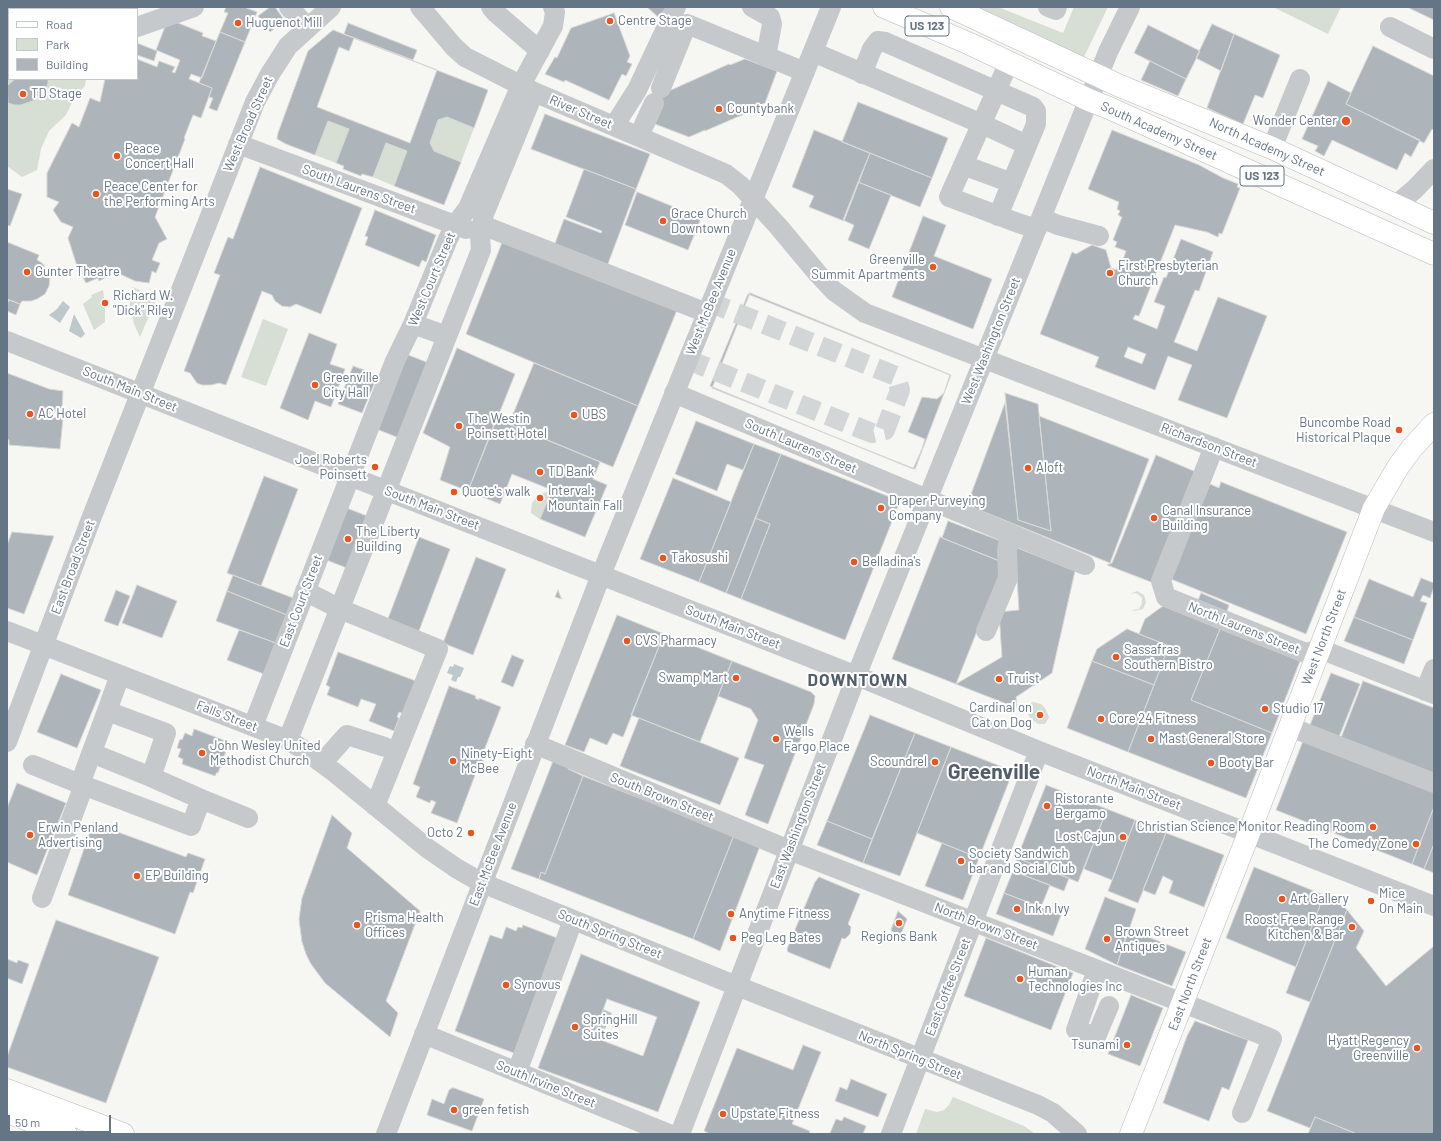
<!DOCTYPE html>
<style>
body{margin:0}
#map{position:relative;width:1441px;height:1141px;overflow:hidden;background:#f6f6f2;font-family:Barlow,sans-serif}
canvas{display:block}
.frame{position:absolute;inset:0;border:8px solid #647585;pointer-events:none}
.legend{position:absolute;left:8px;top:8px;width:130px;height:72px;box-sizing:border-box;background:#fff;border:1px solid #c1c8ce;margin:0;padding:5px 7px;list-style:none;font-size:12px;color:#647585}
.legend li{display:flex;align-items:center;gap:8px;height:20px}
.legend b{width:20px;border:1px solid #c1c8ce}
.scale{position:absolute;left:8px;top:1115px;width:103px;height:18px;box-sizing:border-box;border:2px solid #647585;border-top:0;padding-left:5px;font-size:12px;line-height:14px;white-space:nowrap;color:#647585;-webkit-text-stroke:3px #fff;paint-order:stroke}
</style>
<div id="map">
<canvas width="1441" height="1141"></canvas>
<div class="frame"></div>
<ul class="legend">
<li><b style="height:5px;background:#fff"></b>Road</li>
<li><b style="height:11px;background:#d7ded3"></b>Park</li>
<li><b style="height:11px;background:#adb4ba"></b>Building</li>
</ul>
<div class="scale">50 m</div>
</div>
<script>
const ctx = document.querySelector('canvas').getContext('2d');
ctx.lineJoin = 'round';
function paint(path, color) { ctx.fillStyle = color; ctx.fill(path, 'evenodd'); }
const toPath = rows => new Path2D(rows.map(r => 'M' + r).join(''));
function strokePath(path, color, width, dash) { ctx.strokeStyle = color; ctx.lineWidth = width; ctx.lineCap = dash ? 'butt' : 'round'; ctx.setLineDash(dash || []); ctx.stroke(path); }
function write(font, color, halo, rows, align = 'center') {
  ctx.font = font + ' Barlow,sans-serif'; ctx.lineWidth = 4; ctx.setLineDash([]); ctx.textBaseline = 'middle'; ctx.strokeStyle = halo; ctx.fillStyle = color; for (const [text, x, y, turn = 0] of rows) {
    ctx.save(); ctx.translate(x, y); ctx.rotate((+turn || 0) * Math.PI / 180); ctx.textAlign = isNaN(turn) ? turn : align; if (halo) ctx.strokeText(text, 0, 0); ctx.fillText(text, 0, 0); ctx.restore();
  }
}
paint(toPath([
 [7,7,144,7,137,9,9,9,9,79,15,79,7,86],
 [981,7,998,7,1063,33,1074,7,1108,7,1084,57,979,12],
 [1273,7,1341,7,1328,34],
 [48,79,86,79,85,86,75,96,66,115,49,131,41,149,37,170,22,177,7,166,7,98,8,103,14,105,28,103,40,95,48,84],
 [447,117,474,128,461,162,434,151,430,143,438,120],
 [328,121,349,129,336,163,315,155],
 [386,143,407,151,394,186,373,177],
 [132,287,140,290,148,296,149,293,156,300,140,337,134,324,130,307,130,296],
 [103,290,105,306,105,322,94,330,83,304,92,297,91,295],
 [263,319,288,329,266,386,241,377],
 [552,490,540,519,531,513,532,503,538,495],
 [1137,591,1144,595,1146,602,1143,609,1134,611,1132,610,1139,609,1142,603,1142,598,1138,594,1135,593,1130,594],
 [1033,702,1041,704,1045,708,1049,717,1045,724,1038,724,1030,718,1028,714,1028,707,1031,703],
 [953,1097,1024,1126,1035,1134,916,1134,925,1109,937,1112,944,1110,949,1105]
]), '#d7ded3');
paint(toPath([
 [61,7,141,7,136,9,57,9],
 [7,28,9,28,9,70,7,71],
 [63,301,70,307,60,323,49,315,57,309],
 [74,314,85,334,81,338,69,331],
 [454,664,464,668,460,677,458,677,456,682,451,680,453,675,447,673,450,666,453,667],
 [600,1008,612,1013,603,1034,591,1029]
]), '#bdc8cc');
const building = toPath([
 [226,7,244,7,257,12,245,42,220,32,228,13,224,12,226,7],
 [270,7,275,7,285,21,270,32,258,16,270,7],
 [647,7,667,7,658,17,647,7],
 [1409,7,1434,7,1434,20,1409,8,1409,7],
 [614,13,630,56,627,62,632,64,626,76,622,74,609,100,565,80,564,82,545,74,555,57,557,58,571,28,614,13],
 [168,19,203,33,202,36,216,41,202,78,191,74,189,79,212,88,201,118,193,115,184,138,185,139,155,217,167,239,159,243,152,260,160,263,156,273,152,271,149,283,135,281,107,268,110,275,99,281,98,278,86,283,77,266,68,238,73,227,61,222,53,210,59,202,47,197,47,173,72,123,79,127,90,98,100,102,105,79,137,79,137,59,157,67,159,61,175,67,172,72,175,73,180,60,156,50,168,19],
 [348,23,417,50,413,60,344,34,348,23],
 [1212,24,1234,34,1221,71,1196,58,1212,24],
 [1148,25,1200,51,1186,79,1134,53,1148,25],
 [333,30,488,90,474,128,447,117,438,120,430,143,434,151,461,162,444,205,394,186,407,151,386,143,373,177,362,174,361,176,343,169,344,166,336,163,349,129,328,121,315,155,286,144,277,139,278,133,308,51,333,30],
 [220,32,245,42,217,111,209,108,213,98,209,97,212,88,199,83,220,32],
 [1234,34,1280,55,1263,98,1255,95,1243,124,1207,108,1234,34],
 [354,38,437,70,410,143,317,107,339,47,349,51,354,38],
 [137,43,157,51,154,61,137,55,137,43],
 [1373,46,1434,76,1434,130,1432,129,1424,143,1346,104,1373,46],
 [745,59,777,71,765,103,751,109,751,111,705,131,705,130,689,137,655,124,663,106,656,86,669,91,729,64,730,65,745,59],
 [1150,61,1186,79,1178,96,1141,80,1150,61],
 [15,79,48,79,48,84,44,90,35,100,21,105,14,105,8,103,7,86,15,79],
 [1328,81,1351,93,1346,104,1420,140,1411,157,1405,153,1397,170,1332,140,1324,156,1315,151,1318,146,1302,139,1328,81],
 [858,102,948,138,932,178,842,142,858,102],
 [545,114,650,154,636,189,531,149,545,114],
 [814,130,870,153,844,221,809,207,814,196,792,187,814,130],
 [1112,130,1199,165,1223,178,1238,184,1237,187,1240,188,1222,234,1219,233,1218,237,1207,232,1175,225,1139,316,1135,315,1133,319,1157,329,1165,306,1154,302,1164,277,1166,278,1181,239,1213,252,1199,291,1195,290,1174,342,1197,351,1218,297,1267,316,1227,418,1178,400,1192,365,1168,356,1155,390,1095,367,1099,357,1040,334,1072,252,1076,254,1092,245,1106,250,1111,268,1116,270,1120,262,1122,263,1126,251,1115,247,1117,242,1113,240,1122,217,1118,215,1120,211,1117,209,1119,202,1088,189,1112,130],
 [1128,347,1146,354,1142,364,1124,357,1128,347],
 [870,153,932,178,920,207,858,182,870,153],
 [260,167,362,208,321,314,296,304,290,307,282,306,275,301,272,295,262,291,226,385,219,383,211,385,202,385,197,383,190,373,184,371,220,275,214,273,228,237,233,239,260,167],
 [584,169,636,189,606,269,553,249,564,219,601,233,602,231,566,217,584,169],
 [858,182,891,195,869,249,848,240,854,225,843,220,858,182],
 [7,189,22,194,10,226,7,225,7,189],
 [637,192,701,218,688,250,625,225,637,192],
 [375,210,436,235,426,262,422,260,419,267,365,245,368,237,365,236,375,210],
 [923,216,946,225,934,256,992,279,973,329,892,297,923,216],
 [505,235,679,305,638,406,466,334,505,235],
 [7,242,39,255,37,260,42,263,46,268,50,277,49,286,45,294,37,299,31,301,22,301,20,304,7,299,7,242],
 [750,293,951,375,915,469,712,388,750,293],
 [748,294,950,375,944,393,937,399,922,397,908,432,925,439,922,449,913,469,710,386,748,294],
 [9,300,20,304,16,315,7,311,7,304,9,300],
 [309,333,337,344,330,364,345,369,331,407,315,401,308,420,280,408,309,333],
 [457,348,515,374,468,491,440,480,450,447,423,433,457,348],
 [403,353,434,365,404,440,374,428,403,353],
 [534,363,638,406,613,467,509,424,534,363],
 [353,366,378,375,362,413,338,404,353,366],
 [7,373,49,389,63,391,62,410,56,410,52,417,63,418,60,449,9,445,9,440,7,439,7,373],
 [1005,393,1038,404,1051,531,1018,520,1005,393],
 [1005,403,1018,520,1051,531,1039,416,1149,459,1110,563,967,505,1005,403],
 [496,419,600,462,593,479,607,485,585,537,540,519,552,490,512,474,500,504,468,491,496,419],
 [696,421,754,444,743,470,727,464,717,491,675,474,696,421],
 [754,444,781,454,726,593,699,582,754,444],
 [781,454,900,501,845,640,741,599,770,524,755,518,781,454],
 [1156,455,1196,472,1151,582,1107,565,1112,563,1156,455],
 [264,476,298,489,261,586,227,573,264,476],
 [673,478,731,502,699,582,640,559,673,478],
 [1221,482,1347,532,1306,634,1171,579,1210,484,1219,488,1221,482],
 [344,507,372,518,352,570,324,559,344,507],
 [755,518,770,524,741,599,726,593,755,518],
 [948,521,1001,541,1000,561,942,538,948,521],
 [12,532,54,536,24,614,7,608,7,545,12,532],
 [419,537,450,549,417,636,386,624,419,537],
 [940,537,1004,563,956,684,892,659,940,537],
 [1015,547,1075,571,1052,673,1016,697,1017,708,956,684,1002,657,999,612,1019,610,1015,547],
 [476,557,506,569,473,655,443,643,476,557],
 [233,575,293,598,287,615,227,591,233,575],
 [1421,578,1434,583,1434,587,1430,598,1423,595,1420,601,1427,603,1413,640,1354,617,1369,579,1413,597,1421,578],
 [137,585,177,601,162,638,122,623,137,585],
 [116,590,130,596,118,626,104,621,116,590],
 [558,590,561,598,562,598,562,599,555,597,558,590],
 [227,591,287,615,276,643,216,621,227,591],
 [1201,593,1229,605,1226,614,1197,603,1201,593],
 [1163,606,1220,629,1191,700,1272,733,1246,798,1128,752,1169,646,1139,634,1145,619,1163,606],
 [617,615,664,634,623,737,613,733,607,745,590,738,584,752,565,745,617,615],
 [1354,617,1413,640,1404,664,1344,641,1354,617],
 [1127,629,1169,646,1154,685,1092,661,1097,649,1127,629],
 [1220,629,1300,661,1272,733,1191,700,1220,629],
 [239,630,276,643,264,674,227,660,239,630],
 [664,634,732,661,700,742,631,715,664,634],
 [338,652,416,681,404,714,399,712,397,717,399,718,394,731,369,721,376,704,361,699,358,707,327,695,330,687,326,685,338,652],
 [512,655,524,660,513,687,501,682,512,655],
 [732,661,811,692,815,696,814,704,768,824,745,815,764,765,744,758,758,720,751,709,718,696,732,661],
 [1092,661,1154,685,1128,752,1067,728,1092,661],
 [1331,673,1360,684,1337,742,1308,730,1331,673],
 [61,674,101,690,77,748,37,732,61,674],
 [1363,681,1434,708,1434,780,1339,743,1363,681],
 [449,686,476,696,475,698,479,700,479,698,501,707,483,753,486,754,480,768,478,767,457,823,431,813,436,802,431,800,430,803,416,797,420,787,413,784,449,686],
 [870,715,915,733,872,839,827,821,870,715],
 [639,718,739,758,720,805,620,766,639,718],
 [194,729,226,741,223,746,227,748,218,773,217,772,215,776,182,764,183,759,178,757,181,749,177,748,180,739,182,740,185,733,192,736,194,729],
 [915,733,951,747,900,876,863,863,915,733],
 [1305,736,1434,786,1434,807,1412,864,1276,810,1305,736],
 [951,747,1013,771,979,858,917,833,951,747],
 [553,761,569,766,568,769,583,776,545,874,541,872,539,879,511,869,553,761],
 [583,776,734,835,693,939,539,879,541,872,545,874,583,776],
 [17,783,66,803,37,875,7,862,7,808,17,783],
 [1046,785,1107,809,1078,882,1017,858,1046,785],
 [1434,807,1434,844,1424,869,1412,864,1434,807],
 [1107,809,1135,820,1112,880,1084,869,1107,809],
 [332,815,352,833,347,848,420,911,386,1001,398,1013,390,1037,325,983,311,964,306,954,302,942,299,919,302,898,332,815],
 [1135,820,1166,833,1138,903,1108,891,1135,820],
 [827,821,872,839,863,863,817,845,827,821],
 [93,823,186,857,188,853,205,859,193,893,190,892,175,934,68,895,93,823],
 [1166,833,1224,855,1204,907,1169,893,1173,881,1163,876,1155,895,1143,890,1166,833],
 [734,835,760,846,720,951,693,939,734,835],
 [942,843,979,858,963,900,925,886,942,843],
 [1434,844,1434,873,1424,869,1434,844],
 [1017,858,1069,878,1064,891,1013,871,1017,858],
 [1254,867,1324,895,1296,967,1226,938,1254,867],
 [1013,871,1050,885,1041,907,1004,893,1013,871],
 [819,877,860,894,848,924,851,927,850,934,845,939,842,938,830,969,788,952,787,949,815,882,819,877],
 [1004,893,1061,915,1053,936,996,914,1004,893],
 [1324,895,1334,899,1347,910,1310,1002,1286,993,1324,895],
 [1105,897,1136,909,1117,965,1085,949,1105,897],
 [1347,910,1364,931,1356,948,1386,986,1434,946,1434,1134,1357,1134,1315,1117,1310,1128,1267,1111,1347,910],
 [898,911,907,919,899,939,891,930,898,911],
 [56,920,159,957,106,1103,7,1067,7,1057,56,920],
 [523,925,557,938,514,1053,455,1031,490,935,502,939,506,927,516,931,518,927,522,928,523,925],
 [1128,929,1186,952,1172,986,1117,965,1128,929],
 [986,938,1073,973,1051,1030,964,996,986,938],
 [581,954,700,1002,658,1112,538,1068,581,954],
 [607,999,657,1017,643,1056,593,1037,607,999],
 [7,959,17,963,18,960,29,964,22,984,7,978,7,959],
 [1131,995,1163,1008,1140,1066,1108,1054,1131,995],
 [1195,1021,1248,1040,1229,1090,1222,1087,1209,1121,1163,1103,1187,1036,1195,1021],
 [803,1045,821,1052,792,1124,810,1131,809,1134,710,1134,704,1131,737,1048,793,1070,803,1045],
 [851,1079,887,1094,878,1117,835,1101,840,1087,847,1090,851,1079],
 [452,1088,454,1088,484,1099,472,1131,427,1115,432,1099,444,1104,449,1090,452,1088],
 [844,1117,866,1126,863,1134,834,1134,830,1133,836,1119,842,1121,844,1117],
 [1315,1117,1357,1134,1308,1134,1315,1117]
]);
paint(building, '#adb4ba');
strokePath(building, '#d7d7d5', 1);
strokePath(toPath([
 [688,360,872,433,885,430,900,390,896,376,711,303]
]), '#d2d6d7', 20, [20, 10]);
const major = toPath([
 [7,1090,123,1134],
 [7,1112,66,1134],
 [1131,1134,1249,833,1374,508,1398,467,1412,448,1434,424]
]);
const highway = toPath([
 [884,7,970,44,1089,100,1109,108,1434,254],
 [951,7,1120,86,1272,148,1434,223]
]);
strokePath(major, '#b8bcc0', 23);
strokePath(highway, '#b8bbbe', 23);
strokePath(toPath([
 [289,7,308,28],
 [420,7,454,47,465,57,534,92,726,174,740,185,778,226,818,274,834,291,865,313,1434,532],
 [491,7,496,13,540,51],
 [752,7,770,17,772,24,766,57],
 [1048,7,1056,10,1057,7],
 [137,27,194,7],
 [1390,27,1434,49],
 [813,52,982,124,1027,145],
 [1009,62,949,197,1018,223,1037,229],
 [862,74,872,49,878,41,885,42,1033,107,1036,111,1036,124,998,216],
 [661,88,687,24,805,72],
 [614,126,637,90,676,7],
 [639,136,654,103],
 [238,144,466,229],
 [1272,148,1300,79],
 [963,165,1012,183],
 [1396,205,1415,189,1434,169],
 [1041,218,1058,225,1099,236],
 [482,225,707,313],
 [413,324,447,336],
 [7,341,857,676,1039,751,1434,906],
 [674,393,1085,565],
 [1214,447,1161,581,1166,597,1306,653,1320,649,1434,694],
 [305,591,340,609,438,649,375,806],
 [7,631,288,740,304,750,334,772,427,848,456,868,482,883,737,986,1038,1105,1053,1113,1077,1134],
 [986,631,1008,578,1007,551,1010,533],
 [1425,691,1434,669],
 [107,711,80,784,191,826,201,799,151,777,166,733,107,711,120,675],
 [253,726,395,361,413,324,448,239,455,225,468,208,521,85,553,26,555,12,553,7],
 [1290,727,1434,783],
 [288,740,481,250,480,235,484,214,534,92],
 [7,742,91,519,255,102,270,74,288,46,331,7],
 [535,744,789,850,1201,1010,1272,1039,1242,1113],
 [92,753,151,777],
 [322,763,347,735,385,747],
 [33,765,80,784],
 [201,799,248,818],
 [42,898,84,785],
 [1097,970,1076,1030,1096,1037,1109,1006],
 [424,1034,669,1134],
 [517,1072,573,920],
 [386,1134,601,575,831,7],
 [680,1134,863,659,1108,52,1130,7],
 [891,1134,1039,751]
]), '#c6c9cc', 20);
strokePath(major, '#fff', 22);
strokePath(highway, '#fff', 22);
for (const [x, y, r, color] of [
 [610,21,4,"#e9551f"],
 [238,23,4,"#e9551f"],
 [23,94,4,"#e9551f"],
 [719,109,4,"#e9551f"],
 [1346,121,5,"#e9551f"],
 [117,156,4,"#e9551f"],
 [96,194,4,"#e9551f"],
 [663,221,4,"#e9551f"],
 [933,267,4,"#e9551f"],
 [27,272,4,"#e9551f"],
 [1110,273,4,"#e9551f"],
 [105,303,4,"#e9551f"],
 [315,385,4,"#e9551f"],
 [30,414,4,"#e9551f"],
 [574,415,4,"#e9551f"],
 [459,426,4,"#e9551f"],
 [1399,430,4,"#e9551f"],
 [375,467,4,"#e9551f"],
 [1028,468,4,"#e9551f"],
 [540,472,4,"#e9551f"],
 [454,492,4,"#e9551f"],
 [540,498,4,"#e9551f"],
 [881,508,4,"#e9551f"],
 [1154,518,4,"#e9551f"],
 [348,539,4,"#e9551f"],
 [663,558,4,"#e9551f"],
 [854,562,4,"#e9551f"],
 [627,641,4,"#e9551f"],
 [1116,657,4,"#e9551f"],
 [736,678,4,"#e9551f"],
 [999,679,4,"#e9551f"],
 [1265,709,4,"#e9551f"],
 [1040,715,4,"#e9551f"],
 [1101,719,4,"#e9551f"],
 [776,739,4,"#e9551f"],
 [1151,739,4,"#e9551f"],
 [202,753,4,"#e9551f"],
 [453,761,4,"#e9551f"],
 [935,762,4,"#e9551f"],
 [1211,763,4,"#e9551f"],
 [1047,806,4,"#e9551f"],
 [1373,827,4,"#e9551f"],
 [471,833,4,"#e9551f"],
 [30,835,4,"#e9551f"],
 [1123,837,4,"#e9551f"],
 [1416,844,4,"#e9551f"],
 [961,861,4,"#e9551f"],
 [137,876,4,"#e9551f"],
 [1282,899,4,"#e9551f"],
 [1371,901,4,"#e9551f"],
 [1017,909,4,"#e9551f"],
 [731,914,4,"#e9551f"],
 [899,923,4,"#e9551f"],
 [357,925,4,"#e9551f"],
 [1352,927,4,"#e9551f"],
 [733,938,4,"#e9551f"],
 [1107,939,4,"#e9551f"],
 [1020,979,4,"#e9551f"],
 [506,985,4,"#e9551f"],
 [575,1027,4,"#e9551f"],
 [1127,1045,4,"#e9551f"],
 [1417,1048,4,"#e9551f"],
 [454,1110,4,"#e9551f"],
 [723,1114,4,"#e9551f"]
]) { const dot = new Path2D(); dot.arc(x, y, r, 0, 2 * Math.PI); ctx.fillStyle = color; ctx.fill(dot); strokePath(dot, '#fff', 1.5); }
for (const [x, y, w] of [
 [927,26,44],
 [1262,176,44]
]) { const box = new Path2D(); box.roundRect(x - w / 2, y - 10, w, 20, 3); ctx.fillStyle = '#fff'; ctx.fill(box); strokePath(box, '#647585', 1); }
write('bold 12px', '#647585', null, [
 ["US 123",927,26],
 ["US 123",1262,176]
]);
write('13px', '#647585', '#fff', [
 ["Centre Stage",618,21],
 ["Huguenot Mill",246,23],
 ["TD Stage",31,94],
 ["Countybank",727,109],
 ["Wonder Center",1337,121,"right"],
 ["Peace",125,149],
 ["Concert Hall",125,164],
 ["Peace Center for",104,187],
 ["the Performing Arts",104,202],
 ["Grace Church",671,214],
 ["Downtown",671,229],
 ["Greenville",925,260,"right"],
 ["Summit Apartments",925,275,"right"],
 ["First Presbyterian",1118,266],
 ["Church",1118,281],
 ["Gunter Theatre",35,272],
 ["Richard W.",113,296],
 ["\"Dick\" Riley",113,311],
 ["Greenville",323,378],
 ["City Hall",323,393],
 ["AC Hotel",38,414],
 ["UBS",582,415],
 ["The Westin",467,419],
 ["Poinsett Hotel",467,434],
 ["Buncombe Road",1391,423,"right"],
 ["Historical Plaque",1391,438,"right"],
 ["Joel Roberts",367,460,"right"],
 ["Poinsett",367,475,"right"],
 ["Aloft",1036,468],
 ["TD Bank",548,472],
 ["Interval:",548,491],
 ["Mountain Fall",548,506],
 ["Quote's walk",462,492],
 ["Draper Purveying",889,501],
 ["Company",889,516],
 ["Canal Insurance",1162,511],
 ["Building",1162,526],
 ["The Liberty",356,532],
 ["Building",356,547],
 ["Takosushi",671,558],
 ["Belladina's",862,562],
 ["CVS Pharmacy",635,641],
 ["Sassafras",1124,650],
 ["Southern Bistro",1124,665],
 ["Swamp Mart",728,678,"right"],
 ["Truist",1007,679],
 ["Cardinal on",1032,708,"right"],
 ["Cat on Dog",1032,723,"right"],
 ["Studio 17",1273,709],
 ["Core 24 Fitness",1109,719],
 ["Wells",784,732],
 ["Fargo Place",784,747],
 ["Mast General Store",1159,739],
 ["John Wesley United",210,746],
 ["Methodist Church",210,761],
 ["Ninety-Eight",461,754],
 ["McBee",461,769],
 ["Scoundrel",927,762,"right"],
 ["Booty Bar",1219,763],
 ["Ristorante",1055,799],
 ["Bergamo",1055,814],
 ["Christian Science Monitor Reading Room",1365,827,"right"],
 ["Erwin Penland",38,828],
 ["Advertising",38,843],
 ["Octo 2",463,833,"right"],
 ["Lost Cajun",1115,837,"right"],
 ["The Comedy Zone",1408,844,"right"],
 ["Society Sandwich",969,854],
 ["bar and Social Club",969,869],
 ["EP Building",145,876],
 ["Mice",1379,894],
 ["On Main",1379,909],
 ["Art Gallery",1290,899],
 ["Ink n Ivy",1025,909],
 ["Anytime Fitness",739,914],
 ["Prisma Health",365,918],
 ["Offices",365,933],
 ["Roost Free Range",1344,920,"right"],
 ["Kitchen & Bar",1344,935,"right"],
 ["Brown Street",1115,932],
 ["Antiques",1115,947],
 ["Regions Bank",899,937,"center"],
 ["Peg Leg Bates",741,938],
 ["Human",1028,972],
 ["Technologies Inc",1028,987],
 ["Synovus",514,985],
 ["SpringHill",583,1020],
 ["Suites",583,1035],
 ["Hyatt Regency",1409,1041,"right"],
 ["Greenville",1409,1056,"right"],
 ["Tsunami",1119,1045,"right"],
 ["green fetish",462,1110],
 ["Upstate Fitness",731,1114]
], 'left');
write('13px', '#647585', '#fff', [
 ["River Street",581,112,23],
 ["West Broad Street",248,124,-66],
 ["South Academy Street",1159,131,24],
 ["North Academy Street",1267,147,24],
 ["South Laurens Street",359,189,20],
 ["West Court Street",432,279,-67],
 ["West McBee Avenue",711,302,-68],
 ["West Washington Street",991,341,-68],
 ["South Main Street",130,389,22],
 ["Richardson Street",1209,445,21],
 ["South Laurens Street",801,446,23],
 ["South Main Street",432,508,21],
 ["East Broad Street",73,567,-69],
 ["East Court Street",301,601,-69],
 ["South Main Street",733,627,21],
 ["North Laurens Street",1244,628,22],
 ["West North Street",1324,637,-69],
 ["Falls Street",227,716,21],
 ["North Main Street",1134,788,21],
 ["South Brown Street",662,797,22],
 ["East Washington Street",798,826,-69],
 ["East McBee Avenue",493,854,-69],
 ["North Brown Street",986,926,21],
 ["South Spring Street",610,934,22],
 ["East North Street",1190,984,-69],
 ["East Coffee Street",948,987,-69],
 ["North Spring Street",910,1055,22],
 ["South Irvine Street",546,1084,22]
]);
ctx.letterSpacing = '1px';
write('bold 17px', '#525e69', '#fff', [
 ["DOWNTOWN",858,680]
]);
ctx.letterSpacing = '0px';
write('bold 21px', '#525e69', '#fff', [
 ["Greenville",994,772]
]);
</script>
